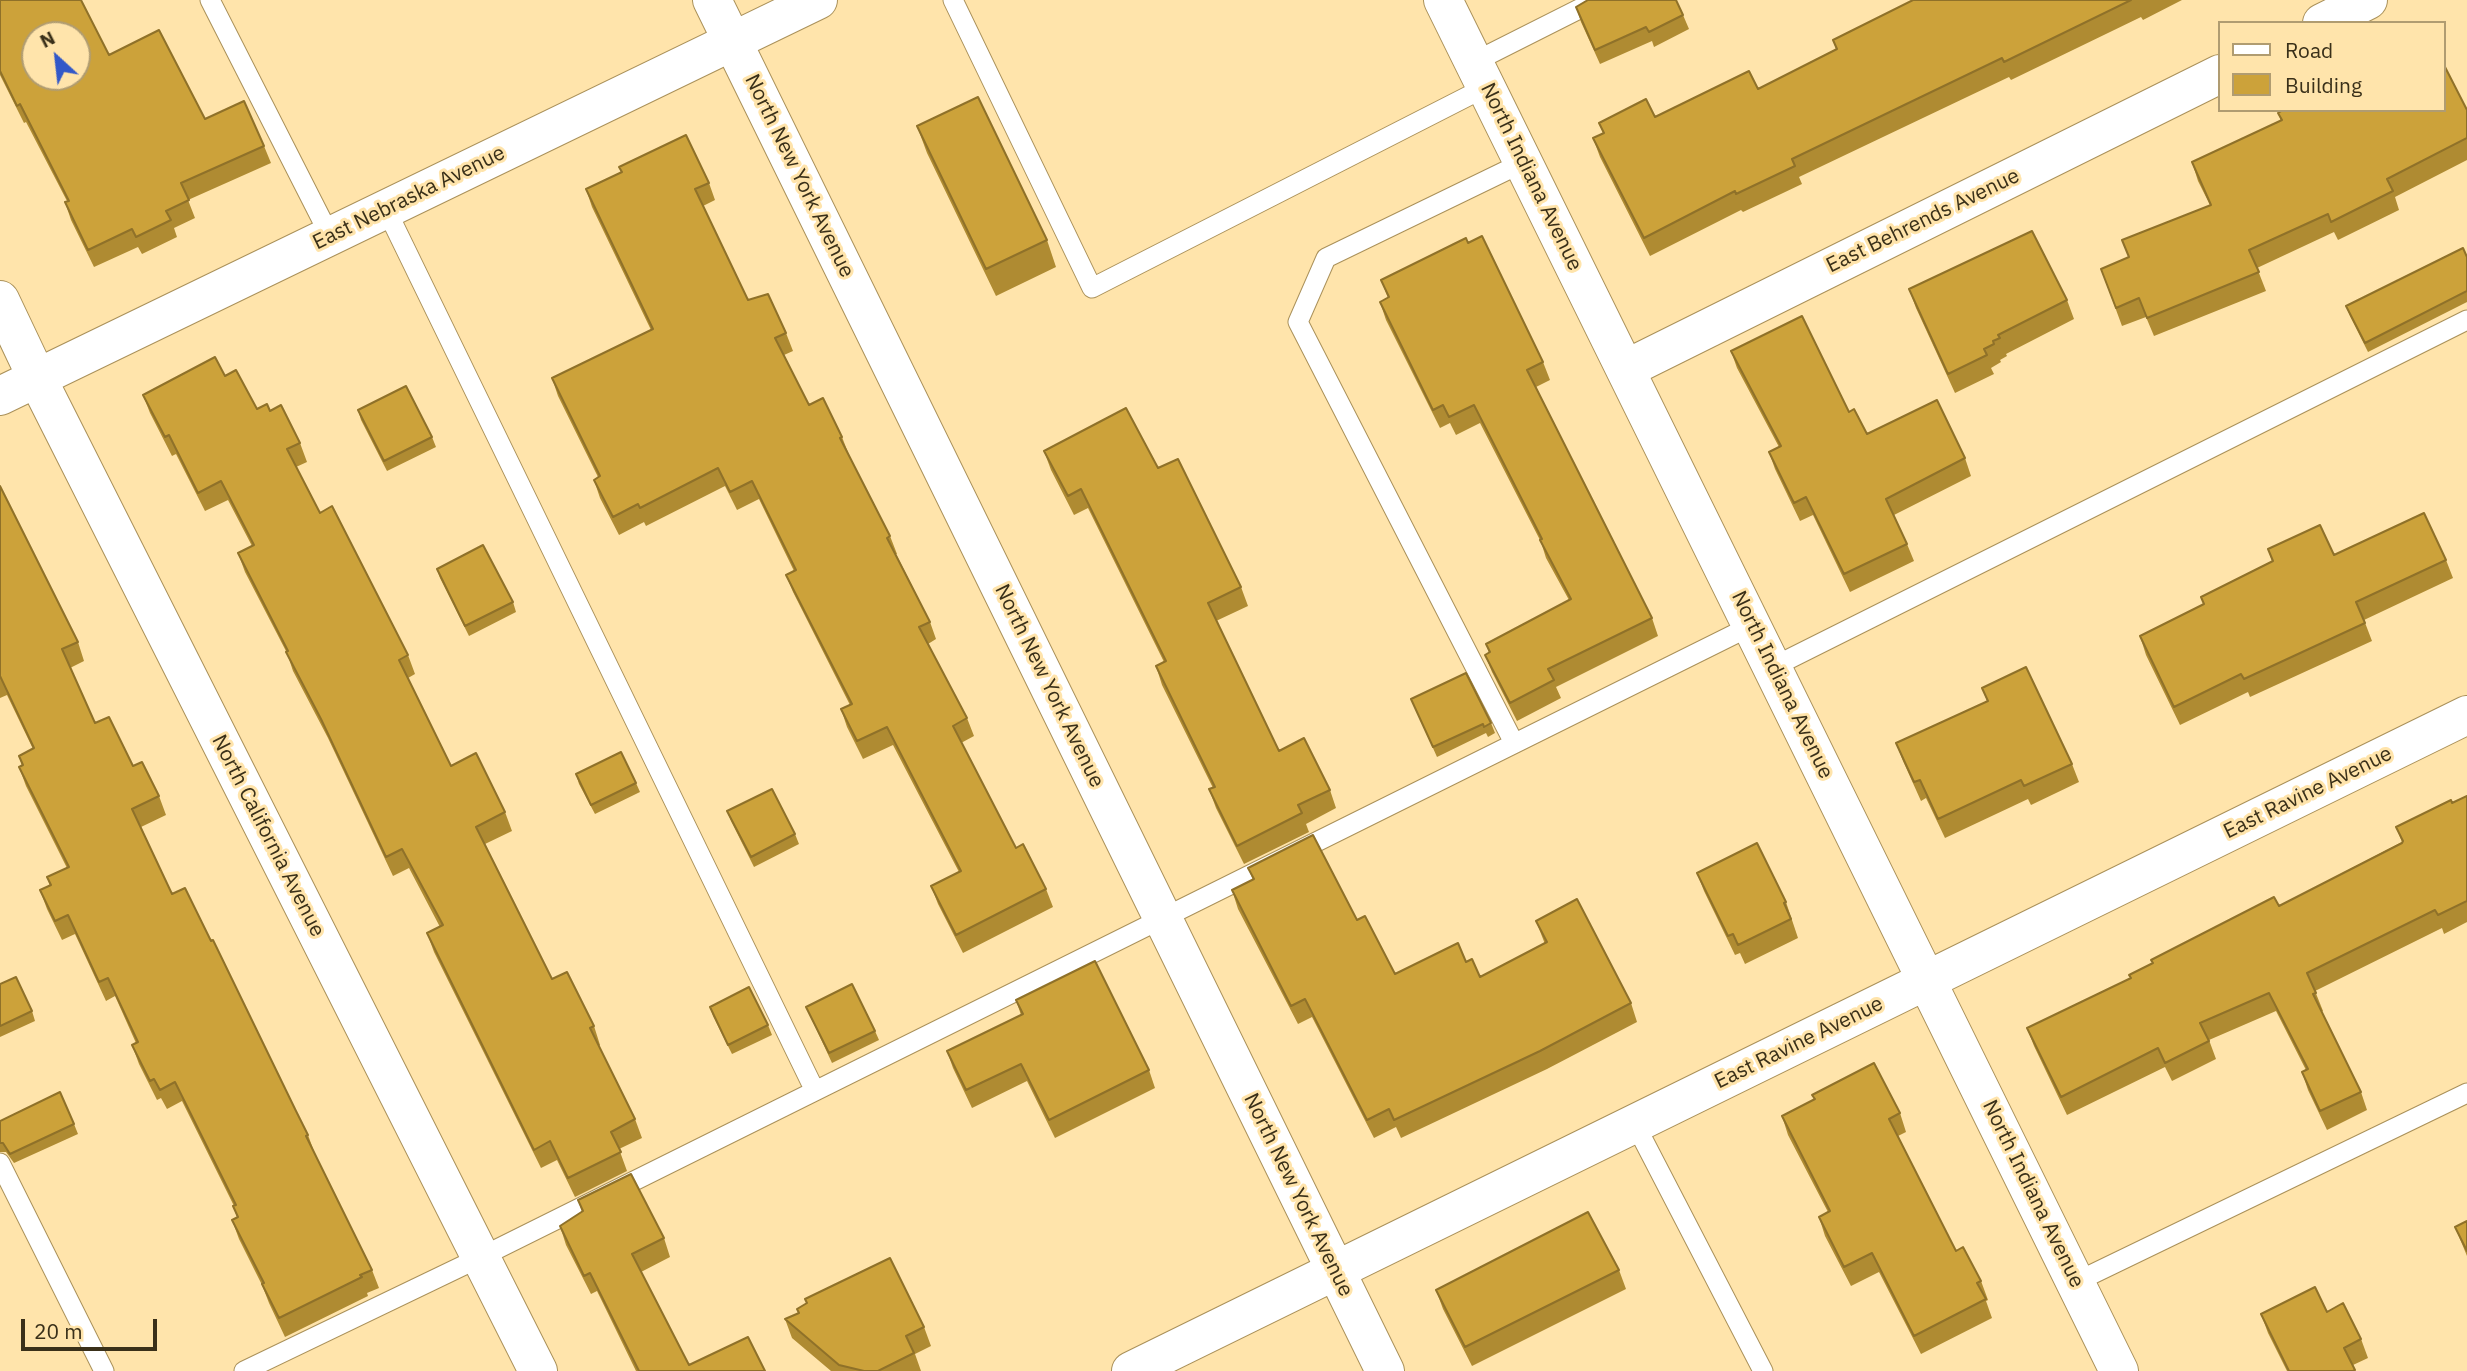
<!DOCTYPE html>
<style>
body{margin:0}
#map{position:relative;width:2467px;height:1371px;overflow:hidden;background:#ffe4ab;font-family:"IBM Plex Sans",sans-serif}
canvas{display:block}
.legend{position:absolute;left:2218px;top:21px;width:228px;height:91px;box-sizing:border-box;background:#ffe4ab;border:2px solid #b09c71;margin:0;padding:9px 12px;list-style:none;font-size:21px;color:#3a3019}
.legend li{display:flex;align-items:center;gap:14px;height:35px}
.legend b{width:35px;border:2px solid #b09c71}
.north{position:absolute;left:21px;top:21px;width:70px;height:70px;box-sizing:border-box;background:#ffe4ab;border:2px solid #b09c71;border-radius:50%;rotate:333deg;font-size:19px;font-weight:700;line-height:28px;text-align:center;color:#3a3019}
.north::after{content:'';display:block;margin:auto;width:24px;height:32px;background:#3258c8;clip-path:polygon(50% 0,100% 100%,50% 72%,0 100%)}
.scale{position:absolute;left:21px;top:1319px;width:136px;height:32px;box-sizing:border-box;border:4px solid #3a3019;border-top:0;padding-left:9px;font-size:21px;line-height:24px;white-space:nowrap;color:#3a3019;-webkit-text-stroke:5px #ffe4ab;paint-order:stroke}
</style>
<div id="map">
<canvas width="2467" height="1371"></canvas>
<ul class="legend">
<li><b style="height:9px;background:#fff"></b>Road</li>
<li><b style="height:19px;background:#cca23a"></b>Building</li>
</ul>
<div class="north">N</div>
<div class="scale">20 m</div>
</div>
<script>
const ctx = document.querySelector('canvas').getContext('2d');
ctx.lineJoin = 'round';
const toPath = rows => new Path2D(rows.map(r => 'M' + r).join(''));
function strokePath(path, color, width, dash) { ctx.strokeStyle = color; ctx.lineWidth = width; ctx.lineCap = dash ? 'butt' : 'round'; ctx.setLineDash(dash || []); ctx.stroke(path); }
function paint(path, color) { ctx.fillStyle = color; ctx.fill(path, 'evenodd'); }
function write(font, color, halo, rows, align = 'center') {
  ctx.font = font + ' "IBM Plex Sans",sans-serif'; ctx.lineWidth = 6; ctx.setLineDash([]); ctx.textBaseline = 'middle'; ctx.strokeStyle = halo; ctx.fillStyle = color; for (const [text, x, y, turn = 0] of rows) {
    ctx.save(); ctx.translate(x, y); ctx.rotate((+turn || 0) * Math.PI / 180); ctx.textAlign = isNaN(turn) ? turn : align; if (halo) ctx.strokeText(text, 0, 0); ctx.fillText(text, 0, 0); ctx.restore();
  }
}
const lane = toPath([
 [210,0,330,236],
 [953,0,1092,288,1486,87],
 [1474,62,1597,0],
 [386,209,815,1091],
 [1773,667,2467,320],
 [1514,743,1298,322,1326,258,1524,162],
 [1635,1124,1763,1371],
 [0,1163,104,1371],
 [2076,1282,2467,1093],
 [244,1371,481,1257,1753,625]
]);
const street = toPath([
 [712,0,1385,1371],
 [1443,0,2119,1371],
 [2322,23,2368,0],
 [0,300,37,378,538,1371],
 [1626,369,2220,74],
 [1131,1371,2467,715]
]);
const secondary = toPath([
 [0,396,818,0]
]);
strokePath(lane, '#aa915a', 21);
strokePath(street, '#aa915a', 40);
strokePath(secondary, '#aa915a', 40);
strokePath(lane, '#fff', 19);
strokePath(street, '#fff', 38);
strokePath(secondary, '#fff', 38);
paint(toPath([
 [0,0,109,55,205,119,264,146,271,163,188,200,195,218,174,228,177,237,142,254,138,247,94,267,71,220,65,202,67,201,26,122,24,123,0,75],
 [1913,0,2182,0,2143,20,2141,17,2011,80,2009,77,1799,177,1802,184,1743,212,1741,210,1650,256,1600,157,1593,138,1603,133,1599,123,1655,117,1758,89,1836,49,1833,40],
 [1576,7,1683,15,1689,29,1654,47,1652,41,1600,64,1581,22],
 [2467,110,2467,160,2395,197,2399,210,2338,240,2334,232,2257,268,2266,291,2154,336,2146,317,2122,326,2101,269,2128,257,2210,205,2198,181,2192,162,2281,121,2278,113],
 [917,126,1047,240,1056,267,996,296,927,153],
 [619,167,709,183,715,200,703,206,748,300,786,333,793,351,784,355,809,405,842,437,849,455,890,536,897,554,896,554,930,622,936,639,928,644,967,718,974,736,961,743,1016,848,1046,889,1053,907,963,953,938,904,931,886,959,872,893,745,863,759,847,727,841,709,850,705,793,592,786,575,794,571,759,499,737,510,725,486,646,526,644,522,619,535,600,498,594,480,598,477,558,396,552,378,651,330,592,207,586,189,621,172],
 [2467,257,2467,302,2368,352,2350,316,2346,306],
 [1381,280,1543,362,1550,380,1536,387,1652,618,1658,636,1556,687,1561,698,1517,721,1492,672,1485,655,1489,653,1486,644,1569,600,1546,558,1541,542,1480,423,1456,435,1450,423,1440,428,1386,320,1380,302,1388,298],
 [1909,289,2067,300,2074,319,2006,354,2007,356,2000,360,2001,362,1991,368,1994,374,1955,393,1916,308],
 [1731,351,1849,412,1867,434,1965,458,1971,476,1894,515,1907,544,1914,561,1850,592,1813,515,1800,521,1775,469,1769,452,1779,447,1737,368],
 [225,376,257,409,270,411,300,443,307,462,296,467,320,513,408,655,415,674,408,678,451,766,505,812,512,831,485,844,552,979,594,1026,600,1045,599,1046,635,1119,642,1138,619,1149,627,1171,575,1197,557,1160,541,1168,434,952,427,933,440,927,409,868,393,876,328,738,293,671,287,653,245,572,238,553,252,546,228,500,205,511,176,454,172,456,150,413,143,395],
 [358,410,432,437,436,447,387,471,361,420],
 [1044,451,1158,468,1241,587,1248,606,1216,621,1279,751,1330,790,1336,808,1306,824,1309,832,1244,864,1216,808,1209,789,1213,788,1162,685,1156,666,1164,662,1088,508,1074,515,1051,470],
 [0,486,78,642,84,661,70,668,95,723,159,796,166,815,141,827,172,894,211,941,308,1135,315,1154,372,1270,379,1288,367,1293,368,1296,285,1337,269,1303,262,1285,239,1239,232,1220,237,1217,233,1206,234,1206,182,1101,167,1109,161,1098,157,1100,139,1064,132,1045,136,1043,115,996,106,1001,75,934,62,940,47,909,40,890,50,886,47,877,67,868,26,786,19,767,22,766,19,756,33,749,7,695,0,698],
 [2268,549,2334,555,2446,560,2453,578,2364,620,2372,641,2250,697,2248,692,2180,725,2146,655,2140,636,2204,605,2201,597,2272,561],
 [437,569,513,602,516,612,469,636,440,578],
 [1982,688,2072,764,2079,782,2031,805,2028,799,1945,838,1926,798,1921,801,1903,761,1896,743,1987,701],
 [1411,699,1491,723,1495,733,1488,737,1486,733,1437,757],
 [576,774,636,783,640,792,595,814,579,784],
 [2467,796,2467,922,2444,934,2442,928,2315,991,2323,1011,2321,1012,2361,1092,2367,1110,2327,1130,2308,1090,2302,1072,2306,1070,2276,1011,2209,1040,2216,1059,2172,1081,2165,1067,2067,1115,2034,1046,2027,1028,2279,906,2402,842,2396,827,2452,803],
 [727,811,795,834,799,844,754,867,731,821],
 [1248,868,1357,920,1395,974,1466,962,1480,977,1545,944,1536,921,1631,1003,1637,1022,1547,1069,1401,1138,1396,1127,1374,1138,1312,1017,1298,1024,1238,909,1232,890,1253,880],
 [1697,873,1786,902,1798,938,1745,964,1740,953,1735,955,1704,891],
 [0,984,32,1011,35,1021,0,1037],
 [1016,1000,1149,1070,1155,1088,1055,1138,1027,1081,972,1108,953,1068,947,1051,1021,1015],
 [710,1007,768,1025,772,1035,732,1054,713,1016],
 [806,1007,875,1031,879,1040,832,1063],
 [1812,1095,1900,1113,1906,1132,1898,1136,1956,1251,1981,1281,1988,1300,1986,1301,1992,1318,1921,1354,1879,1272,1851,1286,1825,1236,1819,1217,1828,1212,1788,1135,1782,1116,1814,1100],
 [0,1121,74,1124,78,1134,14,1163,6,1152,0,1152],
 [578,1200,664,1238,670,1257,641,1272,689,1365,765,1371,636,1371,597,1291,591,1294,566,1245,560,1226,582,1212],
 [2467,1221,2467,1256,2455,1227],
 [1619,1270,1626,1289,1472,1366,1443,1309,1436,1290],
 [2327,1312,2361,1339,2368,1358,2353,1365,2355,1371,2287,1371,2268,1333,2261,1314],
 [785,1319,924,1327,931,1346,915,1354,921,1371,831,1371,792,1338]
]), '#af8b32');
const building = toPath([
 [0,0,81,0,109,55,159,30,205,119,244,101,264,146,181,183,189,200,166,211,171,220,136,237,132,229,88,250,65,202,69,201,20,104,17,106,0,71,0,0],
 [35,35,77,35,77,77,35,77,35,35],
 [1588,0,1676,0,1683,15,1649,32,1646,27,1595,50,1576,7,1588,0],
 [1913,0,2131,0,2004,62,2002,58,1792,159,1795,166,1736,194,1735,191,1644,238,1593,138,1604,133,1599,123,1646,99,1655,117,1749,71,1758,89,1837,49,1833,40,1913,0],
 [2444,65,2467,110,2467,138,2387,179,2393,191,2331,222,2328,214,2249,250,2259,272,2147,318,2139,298,2116,308,2101,269,2129,257,2122,240,2211,205,2192,162,2282,120,2278,113,2283,110,2444,110,2444,65],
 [978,97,1047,240,986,269,917,126,978,97],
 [686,135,709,183,695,189,748,300,768,294,786,333,775,338,809,405,823,398,842,437,840,438,890,536,887,538,930,622,919,627,967,718,953,726,1016,848,1023,844,1046,889,956,935,931,886,961,871,887,727,857,741,841,709,852,704,786,575,796,570,752,481,730,492,718,468,640,508,638,504,613,517,594,480,600,476,552,378,653,329,586,189,622,172,619,167,686,135],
 [2032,231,2067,300,1998,335,2000,338,1993,341,1994,344,1984,349,1987,355,1948,374,1909,289,2032,231],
 [1482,236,1543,362,1527,370,1652,618,1548,669,1554,680,1510,703,1485,655,1490,652,1486,644,1571,599,1540,540,1542,539,1474,405,1449,417,1443,405,1433,410,1380,302,1389,297,1381,280,1466,238,1468,243,1482,236],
 [2463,248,2467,257,2467,291,2365,343,2346,306,2463,248],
 [1802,316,1849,412,1854,409,1867,434,1937,400,1965,458,1886,499,1907,544,1844,574,1806,497,1794,503,1769,452,1781,446,1731,351,1802,316],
 [215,357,225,376,236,370,257,409,267,404,270,411,281,405,300,443,287,449,320,513,332,506,408,655,399,660,451,766,476,753,505,812,476,827,552,979,567,972,594,1026,590,1028,635,1119,611,1132,621,1152,568,1178,550,1141,534,1150,427,933,443,925,402,849,386,857,321,719,286,652,288,651,238,553,254,545,221,481,198,493,169,435,165,437,143,395,215,357],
 [406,386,432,437,384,461,358,410,406,386],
 [1126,408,1158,468,1178,459,1241,587,1208,603,1279,751,1304,738,1330,790,1298,805,1302,813,1237,846,1209,789,1215,787,1156,666,1166,661,1081,489,1068,496,1044,451,1126,408],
 [0,486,78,642,62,649,95,723,109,717,133,766,142,762,159,796,132,809,172,894,185,888,211,941,213,940,296,1111,308,1135,306,1136,372,1270,360,1275,362,1277,279,1318,262,1284,264,1283,232,1220,238,1217,233,1206,236,1205,175,1082,160,1090,154,1079,150,1081,132,1045,138,1042,108,978,99,982,68,915,55,921,40,890,51,885,47,877,69,867,19,767,23,765,19,756,34,748,0,676,0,486],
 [2424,513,2446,560,2356,602,2365,623,2244,679,2241,674,2174,707,2140,636,2204,604,2201,597,2273,561,2268,549,2320,525,2334,555,2424,513],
 [483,545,513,602,465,626,437,569,483,545],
 [2026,667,2072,764,2024,786,2021,780,1938,819,1920,780,1914,782,1896,743,1988,701,1982,688,2026,667],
 [1466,673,1491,723,1484,727,1483,724,1433,747,1411,699,1466,673],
 [621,752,636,783,591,805,576,774,621,752],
 [772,789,795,834,751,857,727,811,772,789],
 [2467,796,2467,901,2438,915,2435,910,2307,973,2316,993,2313,994,2361,1092,2320,1111,2302,1072,2308,1069,2269,993,2200,1023,2209,1041,2165,1063,2158,1048,2061,1097,2027,1028,2131,978,2129,975,2153,963,2151,960,2274,897,2279,906,2402,843,2403,841,2396,827,2451,800,2452,803,2467,796],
 [1313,835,1357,920,1365,916,1395,974,1458,943,1466,962,1472,959,1480,977,1547,942,1536,921,1577,899,1631,1003,1540,1051,1394,1120,1389,1109,1367,1120,1305,999,1291,1006,1232,890,1254,879,1248,868,1313,835],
 [1757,843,1786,902,1784,903,1791,919,1738,945,1733,934,1728,936,1697,873,1757,843],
 [1095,961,1149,1070,1049,1120,1021,1064,966,1090,947,1051,1023,1014,1016,1000,1095,961],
 [16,977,32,1011,0,1026,0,984,16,977],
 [852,984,875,1031,829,1053,806,1007,852,984],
 [749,987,768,1025,728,1045,710,1007,749,987],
 [1874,1063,1900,1113,1889,1119,1956,1251,1963,1247,1981,1281,1977,1283,1986,1299,1914,1336,1872,1253,1844,1267,1819,1217,1830,1211,1782,1116,1815,1099,1812,1095,1874,1063],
 [60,1092,74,1124,10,1154,3,1143,0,1143,0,1121,60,1092],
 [631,1174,664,1238,632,1254,689,1365,748,1337,765,1371,639,1371,590,1273,584,1276,560,1226,583,1211,578,1200,631,1174],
 [1588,1212,1619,1270,1465,1347,1436,1290,1588,1212],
 [2467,1221,2467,1251,2455,1227,2467,1221],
 [890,1258,924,1327,906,1336,914,1353,878,1371,864,1371,839,1365,785,1319,799,1313,797,1309,807,1303,805,1299,890,1258],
 [2315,1287,2327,1312,2343,1303,2361,1339,2344,1348,2355,1370,2353,1371,2289,1371,2261,1314,2315,1287]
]);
paint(building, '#cca23a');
strokePath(building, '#8f7129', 2);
write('21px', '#3a3019', '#ffe4ab', [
 ["North New York Avenue",799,176,64],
 ["North Indiana Avenue",1531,177,64],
 ["East Nebraska Avenue",409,198,-26],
 ["East Behrends Avenue",1923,221,-26],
 ["North Indiana Avenue",1782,685,64],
 ["North New York Avenue",1049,686,64],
 ["East Ravine Avenue",2308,793,-26],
 ["North California Avenue",268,836,63],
 ["East Ravine Avenue",1799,1043,-26],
 ["North Indiana Avenue",2033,1194,64],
 ["North New York Avenue",1298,1195,64]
]);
</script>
